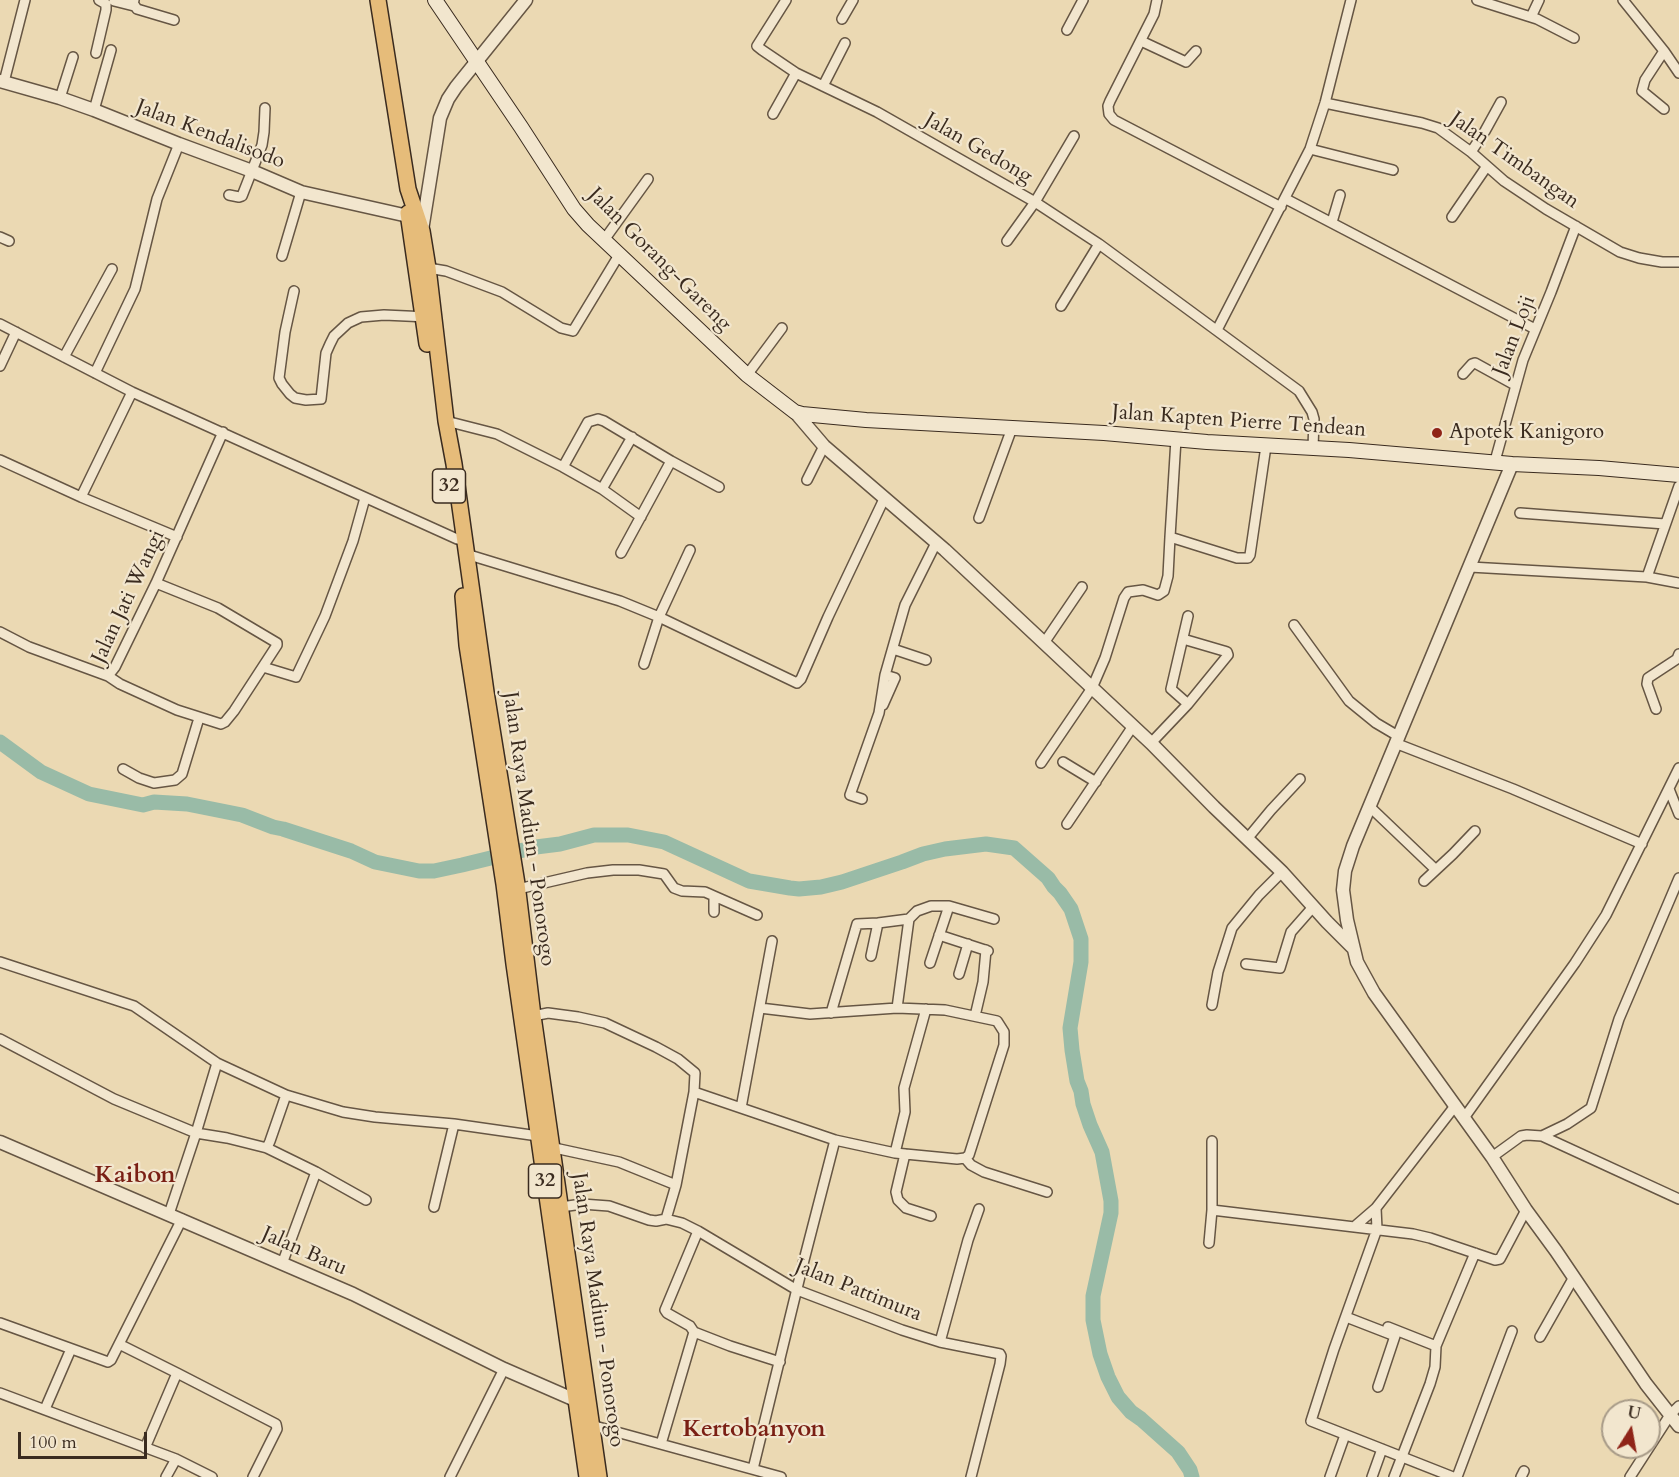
<!DOCTYPE html>
<style>
body{margin:0}
#map{position:relative;width:1679px;height:1477px;overflow:hidden;background:#ebd9b3;font-family:Cardo,serif}
canvas{display:block}
.north{position:absolute;left:1601px;top:1399px;width:60px;height:60px;box-sizing:border-box;background:#f2e6ce;border:2px solid #a89b88;border-radius:50%;rotate:11deg;font-size:16px;font-weight:700;line-height:24px;text-align:center;color:#3a2b1f}
.north::after{content:'';display:block;margin:auto;width:21px;height:27px;background:#8f2418;clip-path:polygon(50% 0,100% 100%,50% 72%,0 100%)}
.scale{position:absolute;left:18px;top:1432px;width:129px;height:27px;box-sizing:border-box;border:3px solid #3a2b1f;border-top:0;padding-left:8px;font-size:18px;line-height:21px;white-space:nowrap;color:#3a2b1f;-webkit-text-stroke:4px #f2e6ce;paint-order:stroke}
</style>
<div id="map">
<canvas width="1679" height="1477"></canvas>
<div class="north">U</div>
<div class="scale">100 m</div>
</div>
<script>
const ctx = document.querySelector('canvas').getContext('2d');
ctx.lineJoin = 'round';
const toPath = rows => new Path2D(rows.map(r => 'M' + r).join(''));
function strokePath(path, color, width, dash) { ctx.strokeStyle = color; ctx.lineWidth = width; ctx.lineCap = dash ? 'butt' : 'round'; ctx.setLineDash(dash || []); ctx.stroke(path); }
function write(font, color, halo, rows, align = 'center') {
  ctx.font = font + ' Cardo,serif'; ctx.lineWidth = 4.5; ctx.setLineDash([]); ctx.textBaseline = 'middle'; ctx.strokeStyle = halo; ctx.fillStyle = color; for (const [text, x, y, turn = 0] of rows) {
    ctx.save(); ctx.translate(x, y); ctx.rotate((+turn || 0) * Math.PI / 180); ctx.textAlign = isNaN(turn) ? turn : align; if (halo) ctx.strokeText(text, 0, 0); ctx.fillText(text, 0, 0); ctx.restore();
  }
}
strokePath(toPath([
 [0,742,41,772,89,794,143,805,154,802,187,804,242,815,273,827,283,829,351,851,375,862,419,871,434,871,462,865,536,847,560,844,594,835,628,835,664,842,749,881,790,888,799,889,821,887,842,882,902,862,923,854,945,849,986,844,1014,848,1048,878,1054,887,1060,893,1071,909,1081,939,1081,962,1070,1028,1072,1050,1077,1081,1081,1091,1083,1104,1090,1125,1102,1152,1111,1201,1111,1213,1093,1296,1093,1320,1100,1354,1108,1377,1118,1397,1131,1412,1141,1419,1178,1452,1190,1470,1192,1477]
]), '#99bba7', 15);
const minor = toPath([
 [134,0,133,3,137,9,174,20],
 [786,0,757,46,762,50,796,73,877,112,1035,202,1099,244,1299,391,1312,412,1314,419,1313,448],
 [1157,0,1154,14,1110,101,1108,106,1109,114,1114,120,1281,207],
 [1477,0,1537,19,1574,38],
 [1623,0,1664,51,1679,73],
 [114,1,134,6],
 [1531,17,1539,0],
 [842,19,853,0],
 [1067,30,1083,0],
 [1141,41,1186,62,1196,51],
 [96,53,106,10,106,4,99,0],
 [4,82,25,0],
 [823,86,845,43],
 [60,98,73,57],
 [1325,103,1422,123,1438,128,1471,152,1504,181,1546,209,1620,252,1639,258,1662,262,1679,262],
 [1664,109,1642,91,1645,80,1664,51],
 [94,110,111,50],
 [773,114,796,73],
 [1310,149,1393,170],
 [1471,152,1485,131,1501,102],
 [229,195,239,197,242,196,262,145,264,132,265,108],
 [1286,199,1535,329],
 [1452,217,1487,166],
 [1332,222,1340,195],
 [0,237,9,241],
 [604,240,648,179],
 [1007,241,1035,202,1074,136],
 [282,256,301,192],
 [428,268,446,271,502,292,561,328,573,331,619,255],
 [294,291,285,332,279,378,282,384,290,394,295,398,306,400,321,399,326,353,330,344,334,336,348,323,361,317,384,315,428,317],
 [1061,306,1099,244],
 [0,324,132,392,457,539],
 [1217,330,1310,149,1325,103,1351,0],
 [64,357,112,269],
 [0,366,16,332],
 [95,373,135,289,157,199,179,144],
 [1463,374,1472,364,1475,363,1515,385],
 [747,375,782,328],
 [446,421,497,434,563,467,602,489,641,517],
 [0,460,81,497,177,537],
 [1495,461,1523,360,1551,292,1576,226],
 [563,467,588,422,598,419,604,421,671,461,719,487],
 [807,480,824,446],
 [602,489,632,437],
 [81,497,132,392],
 [1520,513,1665,524],
 [979,518,1012,428],
 [1170,537,1176,439],
 [621,553,671,461],
 [466,554,620,601,659,617,797,683,801,679,828,617,884,499],
 [1470,567,1647,577,1679,583],
 [1647,577,1679,486],
 [156,583,218,608,277,643,277,645,234,711,225,722,221,724,177,710,120,684,108,676,115,667,156,583,223,432],
 [1188,616,1171,689,1188,704],
 [1294,625,1349,701,1376,723,1398,736],
 [0,632,29,647,108,676],
 [1044,643,1082,587],
 [893,649,926,660],
 [644,664,659,617,690,550],
 [263,667,296,677,325,616,353,541,365,498],
 [883,705,895,678,885,675],
 [1656,709,1647,684,1648,678,1677,659,1679,654],
 [1151,743,1188,704,1228,655,1227,652,1224,651,1183,639],
 [1395,743,1513,789,1642,844],
 [1063,762,1096,782],
 [1041,763,1092,688,1105,658,1124,598,1128,592,1143,590,1158,595,1164,591,1168,576,1170,537,1237,558,1248,558,1250,555,1266,446],
 [123,769,139,778,154,783,175,780,182,774,199,718],
 [1669,789,1679,814],
 [862,799,850,795,879,713,885,675,905,605,936,543],
 [1369,806,1436,870],
 [1067,824,1133,726],
 [1247,839,1271,810,1300,779],
 [1424,881,1453,854,1475,831],
 [518,889,587,873,613,870,639,870,664,874,674,888,682,891,705,892,714,896,714,912],
 [714,896,757,915],
 [939,935,988,951],
 [871,956,878,923],
 [0,962,134,1006,217,1063,286,1095,343,1112,375,1117,454,1124,538,1136],
 [930,963,949,906],
 [1246,964,1280,968,1291,932,1313,907],
 [959,974,968,944],
 [1212,1005,1218,972,1232,928,1259,895,1282,872],
 [760,1008,810,1014,897,1008,945,1010,997,1021,1004,1032,1004,1045,969,1155,965,1158],
 [897,1008,909,919,917,911,931,906,949,906,994,919],
 [831,1013,857,924,878,923,909,919],
 [533,1016,548,1013,578,1017,605,1023,656,1047,678,1059,695,1073,694,1092,676,1185,666,1219,682,1223,698,1231,797,1290,902,1330,940,1342,1000,1354,1001,1356,1000,1364,971,1477],
 [975,1016,983,982,986,950],
 [0,1039,114,1099,196,1133,227,1138,267,1148,316,1172,282,1264],
 [694,1092,835,1140,895,1153,957,1159,965,1158],
 [741,1108,772,941],
 [1464,1118,1575,963,1606,915,1679,768],
 [1542,1136,1567,1124,1591,1108,1619,1019,1679,878],
 [550,1147,619,1162,676,1185],
 [267,1148,270,1141,286,1095],
 [895,1153,905,1112,904,1088,926,1009],
 [905,1154,896,1192,898,1200,906,1208,931,1216],
 [1492,1157,1521,1136,1527,1135,1542,1136,1679,1199],
 [965,1158,971,1165,984,1172,1047,1192],
 [316,1172,366,1200],
 [434,1207,454,1124],
 [561,1207,582,1204,609,1206,649,1220,656,1221,666,1219],
 [1212,1210,1413,1234,1430,1238,1495,1260,1500,1259,1526,1210],
 [169,1214,196,1133,217,1063],
 [1354,1227,1376,1208],
 [1209,1243,1212,1210,1212,1141],
 [1346,1317,1395,1336,1378,1387],
 [0,1323,108,1362,111,1360,182,1219],
 [1388,1327,1436,1346],
 [694,1332,730,1346,780,1362],
 [1540,1337,1574,1277],
 [940,1342,968,1240,979,1209],
 [119,1344,177,1373,145,1448],
 [177,1373,276,1424,277,1429,253,1477],
 [0,1393,176,1459,212,1477],
 [45,1409,71,1349],
 [591,1425,781,1477],
 [661,1444,694,1332,690,1326,667,1313,665,1310,698,1231],
 [753,1469,803,1264,835,1140],
 [166,1477,176,1459],
 [450,1477,504,1369],
 [1330,1477,1345,1435],
 [1372,1477,1382,1449],
 [1394,1477,1430,1384,1435,1367,1436,1346,1475,1253],
 [1453,1477,1311,1421,1334,1349,1377,1229,1376,1208,1455,1106],
 [1457,1477,1512,1331],
 [1521,1477,1524,1471],
 [1630,1477,1670,1415,1679,1406]
]);
const tertiary = toPath([
 [0,81,60,98,94,110,179,144,252,171,301,192,408,216],
 [422,230,440,118,448,99,456,87,526,0],
 [795,412,824,446,945,550,1151,743,1214,807,1282,872,1327,922,1354,949],
 [1512,464,1353,846,1345,871,1343,890,1347,920,1357,962,1374,993,1492,1157,1526,1210,1556,1251,1646,1384,1679,1426],
 [0,1142,353,1294,504,1369,582,1403]
]);
const secondary = toPath([
 [435,0,521,127,574,209,588,225,747,375,795,412,802,414,866,420,1104,433,1207,442,1349,450,1512,464,1599,468,1679,475]
]);
const trunk = toPath([
 [378,0,408,189,422,231,428,268,446,421,454,464,486,692,517,884,533,1016,599,1477],
 [408,213,427,344],
 [463,596,467,645,504,884,514,964,587,1477]
]);
strokePath(minor, '#665644', 12);
strokePath(tertiary, '#665644', 15);
strokePath(secondary, '#3a2b1f', 16);
strokePath(trunk, '#3a2b1f', 18);
strokePath(minor, '#f2e6ce', 9);
strokePath(tertiary, '#f2e6ce', 12);
strokePath(secondary, '#f2e6ce', 14);
strokePath(trunk, '#e6bc7a', 15);
for (const [x, y, r, color] of [
 [1437,433,6,"#8f2418"]
]) { const dot = new Path2D(); dot.arc(x, y, r, 0, 2 * Math.PI); ctx.fillStyle = color; ctx.fill(dot); strokePath(dot, '#f2e6ce', 2); }
for (const [x, y, w] of [
 [449,486,33],
 [545,1181,33]
]) { const box = new Path2D(); box.roundRect(x - w / 2, y - 17, w, 34, 4.5); ctx.fillStyle = '#f2e6ce'; ctx.fill(box); strokePath(box, '#3a2b1f', 1.5); }
write('bold 20px', '#3a2b1f', null, [
 ["32",449,486],
 ["32",545,1181]
]);
write('21px', '#3a2b1f', '#f2e6ce', [
 ["Jalan Kendalisodo",210,135,21],
 ["Jalan Gedong",978,149,30],
 ["Jalan Timbangan",1514,161,35],
 ["Jalan Gorang-Gareng",659,260,45],
 ["Jalan Loji",1515,336,-69],
 ["Jalan Kapten Pierre Tendean",1239,422,4],
 ["Jalan Jati Wangi",129,597,-65],
 ["Jalan Raya Madiun - Ponorogo",528,829,82],
 ["Jalan Baru",304,1252,24],
 ["Jalan Pattimura",858,1291,22],
 ["Jalan Raya Madiun - Ponorogo",597,1310,82]
]);
write('21px', '#3a2b1f', '#f2e6ce', [
 ["Apotek Kanigoro",1449,433]
], 'left');
write('bold 24px', '#7a1f14', '#f2e6ce', [
 ["Kaibon",135,1176],
 ["Kertobanyon",754,1430]
]);
</script>
